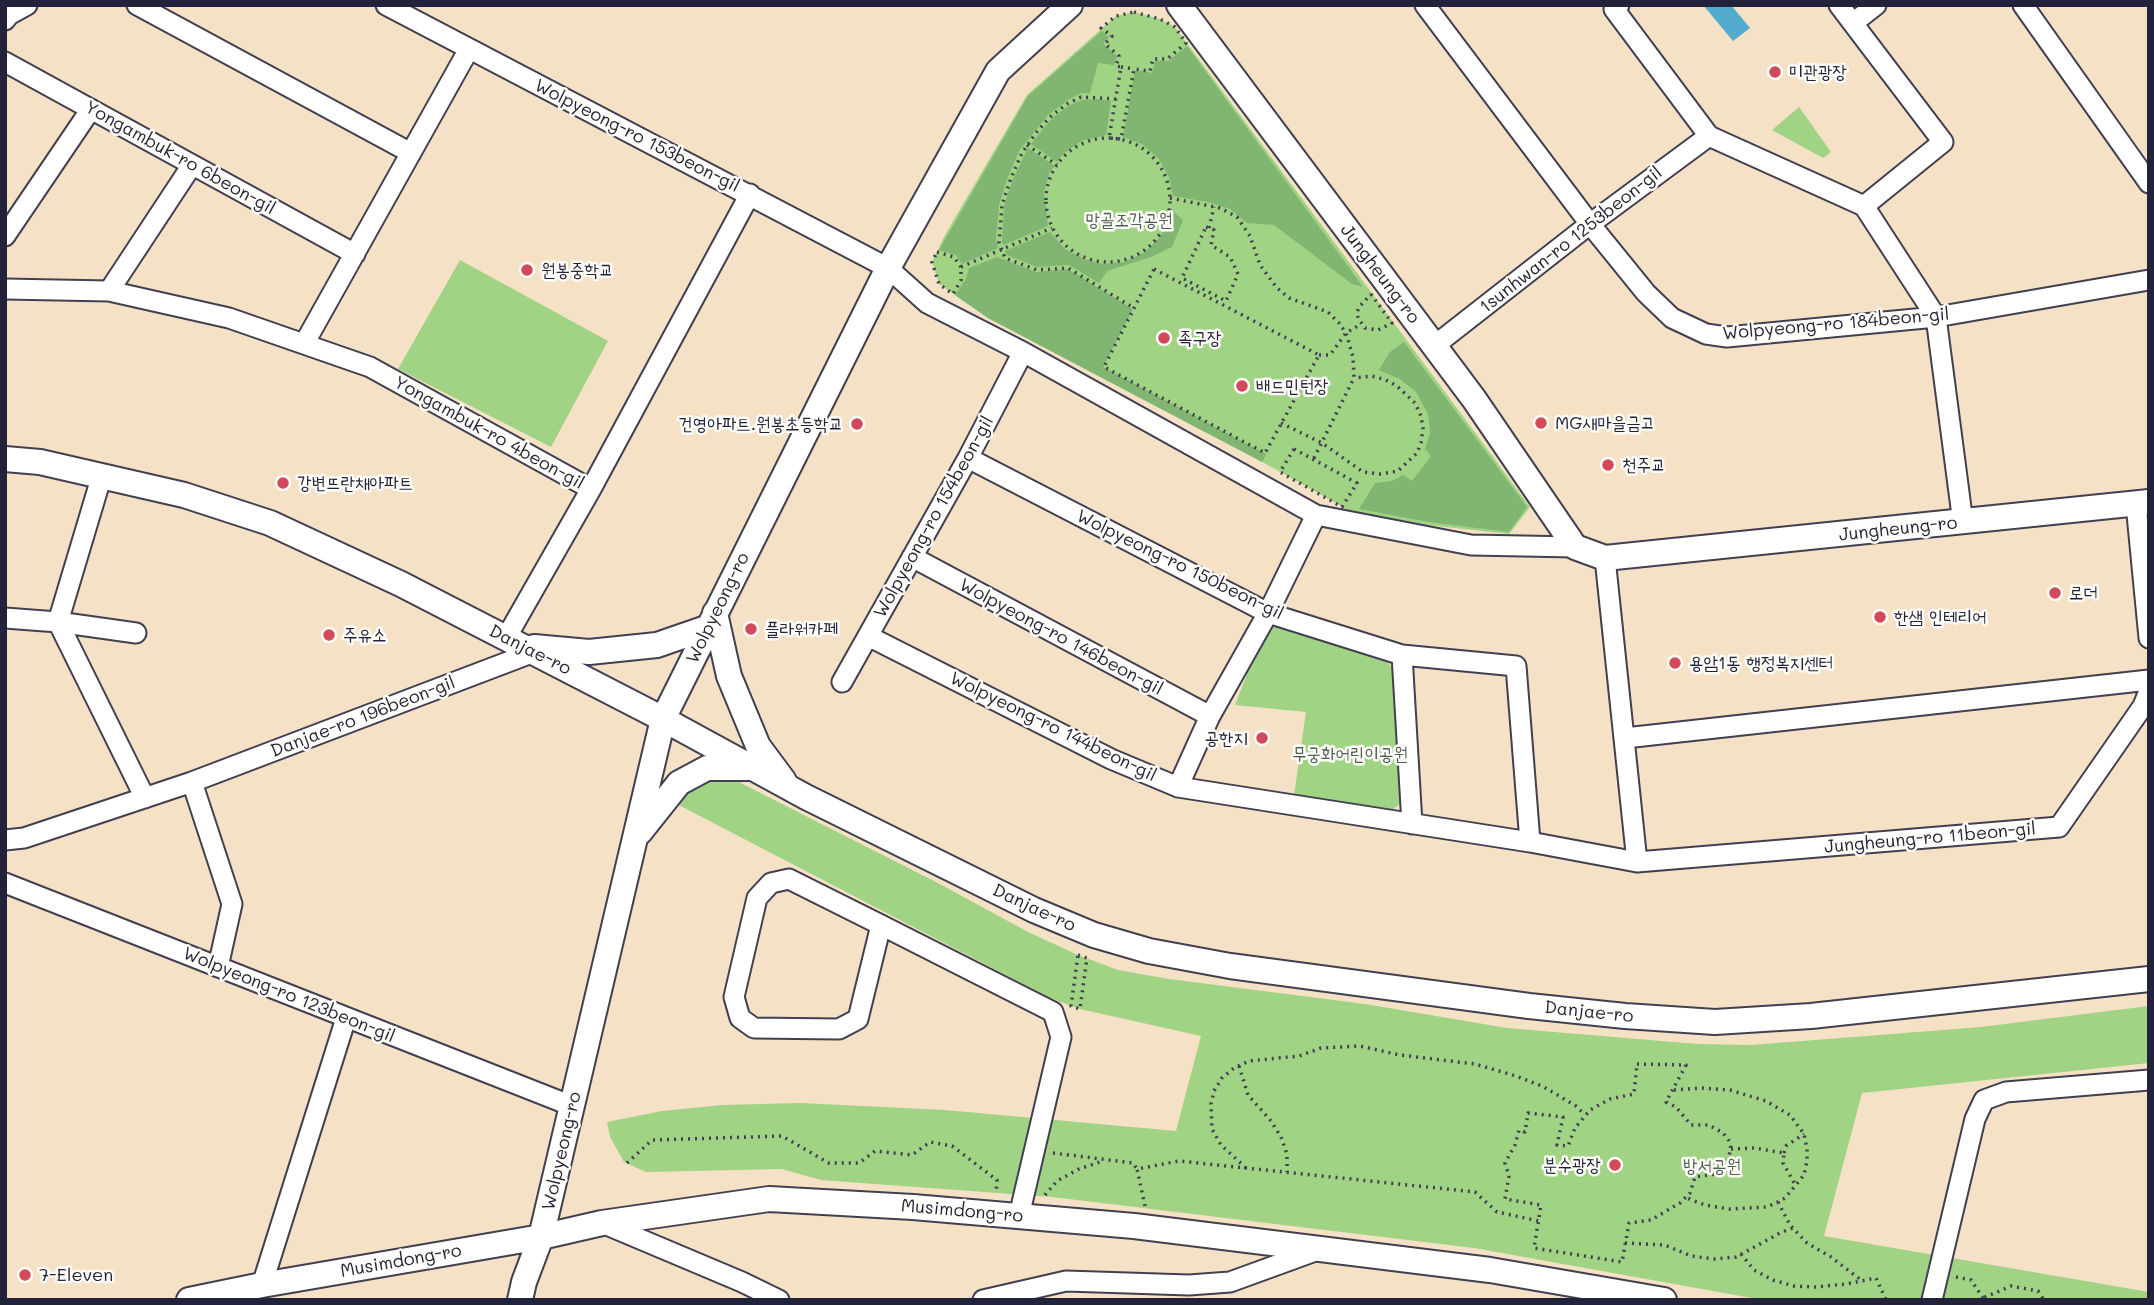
<!DOCTYPE html>
<meta charset="utf-8">
<style>
body{margin:0}
#map{position:relative;width:2154px;height:1305px;overflow:hidden;background:#f5e1c6;font-family:Mali,sans-serif}
canvas{display:block}
.frame{position:absolute;inset:0;border:7px solid #22223b;pointer-events:none}
</style>
<div id="map">
<canvas width="2154" height="1305"></canvas>
<div class="frame"></div>
</div>
<script>
const ctx = document.querySelector('canvas').getContext('2d');
ctx.lineJoin = 'round';
function paint(path, color) { ctx.fillStyle = color; ctx.fill(path, 'evenodd'); }
const toPath = rows => new Path2D(rows.map(r => 'M' + r).join(''));
function strokePath(path, color, width, dash) { ctx.strokeStyle = color; ctx.lineWidth = width; ctx.lineCap = dash ? 'butt' : 'round'; ctx.setLineDash(dash || []); ctx.stroke(path); }
function write(font, color, halo, rows, align = 'center') {
  ctx.font = font + ' Mali,"Poor Story",sans-serif'; ctx.lineWidth = 5; ctx.setLineDash([]); ctx.textBaseline = 'middle'; ctx.strokeStyle = halo; ctx.fillStyle = color; for (const [text, x, y, turn = 0] of rows) {
    ctx.save(); ctx.translate(x, y); ctx.rotate((+turn || 0) * Math.PI / 180); ctx.textAlign = isNaN(turn) ? turn : align; if (halo) ctx.strokeText(text, 0, 0); ctx.fillText(text, 0, 0); ctx.restore();
  }
}
paint(toPath([
 [1134,12,1160,19,1175,27,1530,507,1509,534,1428,525,1348,510,1257,459,988,318,939,284,932,262,945,235,1027,95,1116,16],
 [1799,107,1831,152,1823,158,1772,130],
 [460,260,608,341,551,447,398,369],
 [1282,625,1383,656,1393,669,1403,801,1390,812,1294,796,1306,712,1235,705,1258,646,1270,628],
 [721,773,938,883,1028,932,1078,955,1118,970,1169,979,1365,1004,1507,1028,1697,1044,1751,1045,1981,1027,2149,1006,2149,1063,1862,1093,1824,1236,2149,1292,2149,1300,1763,1300,1474,1248,1052,1197,821,1180,782,1169,646,1172,624,1162,610,1137,607,1122,662,1111,723,1105,801,1103,945,1110,1176,1131,1201,1036,1080,1009,1050,998,673,802,677,791]
]), '#a0d384');
paint(toPath([
 [1102,31,1109,37,1103,44,1117,56,1114,65,1098,63,1090,93,1081,93,1068,100,1048,115,1019,151,1008,177,999,205,996,240,998,248,962,264,956,255,939,250,1028,96],
 [1187,46,1363,287,1352,284,1274,225,1247,223,1230,209,1208,202,1173,196,1169,177,1159,159,1142,144,1123,137,1135,70,1152,73,1155,61,1168,61],
 [1096,99,1111,101,1106,135,1081,141,1063,154,1057,162,1031,144,1052,118,1070,105,1082,100],
 [1028,148,1055,166,1050,171,1044,192,1048,226,1004,245,1002,242,1004,206,1013,179],
 [1170,209,1183,220,1172,247,1151,257,1107,271,1099,283,1069,265,1037,267,1007,255,1005,251,1050,232,1065,249,1084,259,1103,264,1125,262,1145,252,1160,237,1169,219],
 [997,257,1036,272,1068,269,1133,309,1103,367,1266,454,1262,462,988,318,955,295,966,279,969,268],
 [1404,342,1527,507,1509,532,1429,522,1359,509,1375,483,1392,481,1403,475,1412,481,1431,456,1425,449,1430,433,1428,414,1416,392,1400,379,1379,370,1390,352]
]), '#80b572');
paint(toPath([
 [1703,5,1731,5,1750,28,1733,41]
]), '#51accf');
const minor = toPath([
 [137,5,411,153],
 [386,5,888,268,927,303,1023,352,1316,515,1471,545,1575,547],
 [1425,5,1590,224,1646,293,1672,318,1706,334,1727,337,1936,317,2149,280],
 [1619,5,1614,9,1709,136,1864,206,1943,142,1839,5],
 [2023,5,2149,183],
 [5,20,9,15,27,5],
 [1853,23,1876,5],
 [5,62,355,254],
 [1864,206,1936,317,1963,523],
 [5,236,91,109],
 [5,289,109,291,229,318,370,367,591,489],
 [109,291,192,165],
 [304,344,469,49],
 [1434,346,1590,224,1709,136],
 [968,458,1268,613,1402,655,1516,666,1530,842],
 [102,475,58,622,145,798],
 [2136,504,2149,638],
 [912,557,1210,716],
 [1605,558,1637,862],
 [5,618,58,622,136,633],
 [868,636,1111,759,1178,787,1530,842,1637,862,2059,827,2143,706,2149,691],
 [506,638,591,489,750,194],
 [1402,655,1412,824],
 [842,682,968,458,1023,352],
 [1625,738,2149,680],
 [192,782,232,904,218,967],
 [1178,787,1210,716,1268,613,1316,515],
 [5,840,24,838,192,782,534,652],
 [5,883,572,1106],
 [881,925,858,1019,839,1029,754,1028,740,1018,734,997,757,898,771,883,789,879,881,925,1053,1012,1061,1037,1019,1216],
 [602,1223,742,1282,779,1300],
 [262,1285,346,1018],
 [983,1300,1066,1281,1189,1285,1230,1282,1318,1250],
 [1932,1300,1975,1119,1984,1100,2006,1092,2149,1080]
]);
const tertiary = toPath([
 [1179,5,1474,399,1575,547,1605,558,2149,502],
 [5,459,40,462,184,495,270,523,401,584,663,719,806,797,1034,910,1094,935,1149,951,1230,966,1529,1006,1625,1016,1715,1022,1811,1016,2149,979],
 [715,613,729,676,758,746,784,781],
 [534,647,589,652,657,645,709,627],
 [640,832,679,783,707,768,748,768],
 [189,1300,262,1285,541,1237,602,1223,769,1199,913,1207,1134,1226,1490,1270,1664,1300],
 [520,1300,524,1282,541,1237,663,719,888,268,998,71,1070,5]
]);
strokePath(minor, '#423f50', 23);
strokePath(tertiary, '#423f50', 28);
strokePath(toPath([
 [1134,12,1160,19,1175,27,1186,43,1167,59,1153,59,1150,71,1134,69,1121,139,1109,138,1121,67,1116,66,1119,56,1105,44,1112,36,1101,28,1116,16,1134,12],
 [1121,67,1134,69],
 [1116,99,1081,97,1067,104,1050,117,1036,133,1022,153,1011,178,1002,205,999,243,1005,258,1037,270,1068,268,1134,308],
 '1046 200a62 62 0 1 1 124 0a62 62 0 1 1-124 0Z',
 [1027,145,1057,165],
 [1170,198,1220,208,1237,217,1250,236,1260,265,1277,288,1289,298,1328,312,1339,323,1346,333,1353,357,1354,378,1313,460],
 [1206,227,1214,230,1211,245,1230,257,1238,274,1226,301,1182,278,1206,227],
 [1209,228,1214,207],
 [937,252,954,257,961,267,961,280,953,294,939,284,932,262,937,252],
 [961,267,1052,228],
 [1154,269,1319,355,1265,453,1104,367,1154,269],
 [1371,294,1392,323,1378,330,1365,328,1358,318,1357,312,1360,306,1371,294],
 [1319,355,1330,355,1346,333,1361,324],
 [1281,423,1322,443,1363,472,1380,474,1398,471,1417,453,1421,443,1423,428,1421,416,1415,403,1397,386,1386,380,1372,376,1354,378],
 [1294,449,1357,483,1342,507,1280,472,1294,449],
 [1078,955,1087,958,1080,1009,1071,1006,1078,955],
 [1637,1064,1686,1065,1666,1102,1676,1107,1691,1125,1709,1125,1723,1133,1730,1142,1731,1149,1727,1162,1715,1174,1695,1177,1690,1193,1680,1203,1651,1220,1629,1223,1622,1262,1534,1248,1541,1205,1505,1199,1509,1176,1505,1163,1515,1145,1519,1130,1525,1132,1528,1113,1563,1117,1557,1145,1568,1146,1575,1128,1590,1110,1610,1099,1634,1094,1637,1064],
 [1239,1066,1248,1095,1271,1121,1281,1137,1287,1154,1287,1172],
 [1674,1090,1702,1088,1730,1090,1766,1101,1790,1115,1804,1134,1807,1149,1807,1161,1804,1175,1785,1198,1776,1203,1766,1207,1729,1209,1705,1205,1687,1198],
 [1731,1149,1754,1148,1784,1153,1783,1163,1796,1186],
 [1053,1153,1133,1163,1137,1169],
 [1784,1153,1786,1146,1804,1134],
 [627,1163,652,1140,782,1136,829,1163,859,1163,875,1151,912,1155,930,1142,952,1146,997,1180,996,1193],
 [1246,1168,1221,1145,1212,1129,1211,1104,1214,1091,1222,1078,1234,1068,1249,1061,1299,1056,1321,1048,1360,1046,1400,1055,1475,1064,1516,1076,1544,1087,1576,1106,1585,1115],
 [1045,1195,1057,1181,1079,1169,1103,1161],
 [1778,1202,1790,1225,1807,1243,1831,1257,1861,1280],
 [1145,1206,1137,1169,1179,1161,1475,1192,1497,1212,1539,1221],
 [1625,1243,1665,1245,1691,1256,1714,1259,1736,1257,1780,1233,1793,1228],
 [1741,1254,1754,1270,1773,1280,1794,1286,1815,1287,1846,1284,1876,1278,1886,1300],
 [1956,1277,1971,1280,1983,1298],
 [1978,1300,2011,1286,2038,1291,2044,1300]
]), '#423f50', 3.5, [2, 5]);
strokePath(minor, '#fff', 19);
strokePath(tertiary, '#fff', 24);
for (const [x, y, r, color] of [
 [1775,72,7,"#d1495b"],
 [527,270,7,"#d1495b"],
 [1164,338,7,"#d1495b"],
 [1242,386,7,"#d1495b"],
 [1541,423,7,"#d1495b"],
 [857,424,7,"#d1495b"],
 [1608,465,7,"#d1495b"],
 [283,483,7,"#d1495b"],
 [2055,593,7,"#d1495b"],
 [1880,617,7,"#d1495b"],
 [751,629,7,"#d1495b"],
 [329,635,7,"#d1495b"],
 [1675,663,7,"#d1495b"],
 [1262,738,7,"#d1495b"],
 [1615,1165,7,"#d1495b"],
 [25,1275,7,"#d1495b"]
]) { const dot = new Path2D(); dot.arc(x, y, r, 0, 2 * Math.PI); ctx.fillStyle = color; ctx.fill(dot); strokePath(dot, '#fdfcf7', 2.5); }
write('18px', '#22223b', '#fdfcf7', [
 ["미관광장",1789,72],
 ["원봉중학교",541,270],
 ["족구장",1178,338],
 ["배드민턴장",1256,386],
 ["MG새마을금고",1555,423],
 ["건영아파트.원봉초등학교",843,424,"right"],
 ["천주교",1622,465],
 ["강변뜨란채아파트",297,483],
 ["로더",2069,593],
 ["한샘 인테리어",1894,617],
 ["플라워카페",765,629],
 ["주유소",343,635],
 ["용암1동 행정복지센터",1689,663],
 ["공한지",1248,738,"right"],
 ["분수광장",1601,1165,"right"],
 ["7-Eleven",39,1275]
], 'left');
write('18px', '#22223b', '#fdfcf7', [
 ["Wolpyeong-ro 153beon-gil",637,136,27],
 ["Yongambuk-ro 6beon-gil",180,158,29],
 ["1sunhwan-ro 1253beon-gil",1571,240,-38],
 ["Jungheung-ro",1380,274,53],
 ["Wolpyeong-ro 184beon-gil",1836,324,-5],
 ["Yongambuk-ro 4beon-gil",489,433,29],
 ["Wolpyeong-ro 154beon-gil",934,517,-61],
 ["Jungheung-ro",1898,529,-6],
 ["Wolpyeong-ro 150beon-gil",1180,565,26],
 ["Wolpyeong-ro",718,608,-64],
 ["Wolpyeong-ro 146beon-gil",1061,637,28],
 ["Danjae-ro",530,650,27],
 ["Danjae-ro 196beon-gil",363,717,-21],
 ["Wolpyeong-ro 144beon-gil",1053,727,26],
 ["Jungheung-ro 11beon-gil",1930,838,-5],
 ["Danjae-ro",1034,908,25],
 ["Wolpyeong-ro 123beon-gil",289,995,22],
 ["Danjae-ro",1589,1012,6],
 ["Wolpyeong-ro",562,1151,-77],
 ["Musimdong-ro",962,1211,5],
 ["Musimdong-ro",401,1261,-10]
]);
write('18px', '#4e6055', '#fdfcf7', [
 ["망골조각공원",1129,220],
 ["무궁화어린이공원",1350,754],
 ["방서공원",1712,1166]
]);
</script>
